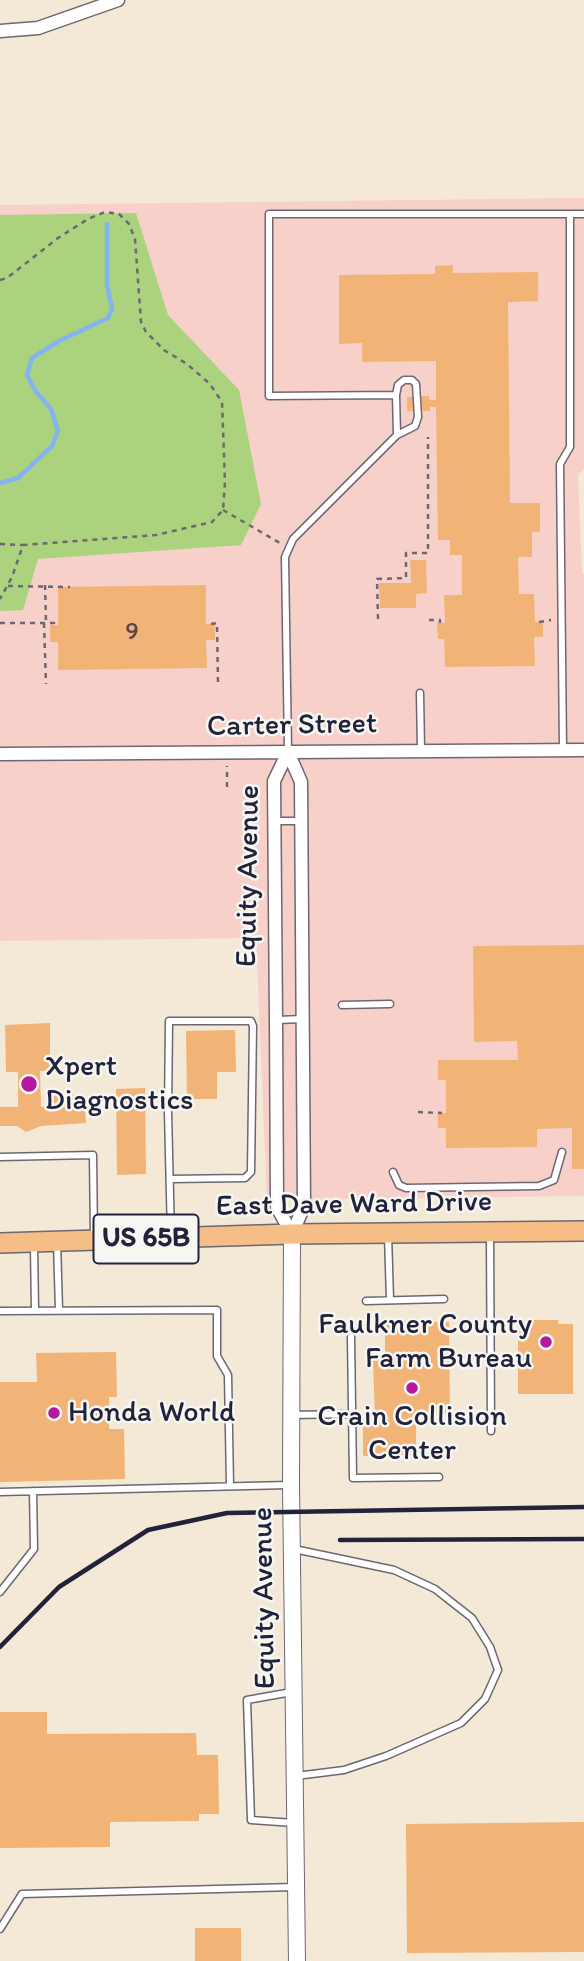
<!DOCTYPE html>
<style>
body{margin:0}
canvas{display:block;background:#f4e8d6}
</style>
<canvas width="584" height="1961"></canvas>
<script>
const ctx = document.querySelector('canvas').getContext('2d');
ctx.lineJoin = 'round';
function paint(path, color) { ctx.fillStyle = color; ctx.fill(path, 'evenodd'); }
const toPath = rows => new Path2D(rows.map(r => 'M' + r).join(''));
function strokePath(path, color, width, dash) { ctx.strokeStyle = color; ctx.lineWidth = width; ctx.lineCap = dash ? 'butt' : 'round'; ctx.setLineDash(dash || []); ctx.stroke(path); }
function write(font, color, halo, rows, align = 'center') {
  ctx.font = font + ' Itim,sans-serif'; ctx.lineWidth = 5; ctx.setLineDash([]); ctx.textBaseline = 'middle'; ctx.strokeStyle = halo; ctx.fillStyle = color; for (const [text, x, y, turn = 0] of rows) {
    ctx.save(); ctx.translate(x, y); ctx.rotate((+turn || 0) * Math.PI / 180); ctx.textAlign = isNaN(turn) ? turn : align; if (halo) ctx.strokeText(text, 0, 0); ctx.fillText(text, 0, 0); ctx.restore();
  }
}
paint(toPath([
 [584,198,584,469,578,475,582,573,584,574,584,1196,267,1200,256,938,0,941,0,205]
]), '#f7d0ca');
paint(toPath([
 [136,213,168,315,239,390,261,504,241,545,38,559,23,610,0,611,0,215]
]), '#abd27c');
strokePath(toPath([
 [0,483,18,478,52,446,58,431,51,409,36,392,27,375,32,358,59,341,108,318,112,309,107,285,107,224]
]), '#84b4f0', 4.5);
paint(toPath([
 [453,265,453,273,538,272,538,301,508,302,510,503,540,503,540,532,532,532,532,557,518,557,519,594,534,594,535,622,543,622,543,637,534,637,535,666,445,667,444,639,438,639,437,623,445,623,444,595,462,595,462,555,450,555,450,540,438,540,436,407,430,407,430,411,407,411,407,397,429,396,429,400,436,400,436,361,362,362,362,343,339,344,339,275,435,274,435,266],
 [410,560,426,560,427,593,416,594,416,608,380,608,379,583,411,583],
 [206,585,206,624,215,624,215,640,206,640,207,668,58,670,58,642,50,642,50,625,58,625,58,587],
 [584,945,584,1169,572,1169,572,1128,537,1129,537,1147,446,1148,446,1128,438,1128,438,1113,446,1113,446,1080,438,1080,438,1060,518,1060,517,1041,474,1042,473,946],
 [50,1023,50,1071,40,1071,41,1107,50,1106,49,1096,84,1095,86,1123,41,1126,26,1132,17,1126,0,1126,0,1107,18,1107,18,1072,6,1072,5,1025],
 [235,1030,236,1072,217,1072,217,1099,187,1099,186,1031],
 [145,1088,146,1174,117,1175,116,1089],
 [532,1320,558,1320,558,1324,573,1324,573,1394,518,1394,518,1325,532,1325],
 [385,1321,449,1322,450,1415,416,1416,416,1455,363,1456,363,1417,375,1417,373,1360,385,1360],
 [116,1352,117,1397,109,1397,109,1429,124,1429,125,1479,0,1482,0,1382,37,1382,36,1353],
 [0,1712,47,1712,47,1734,196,1733,197,1755,218,1755,219,1814,199,1814,199,1821,110,1822,110,1847,0,1848],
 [584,1822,584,1952,407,1953,406,1824],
 [195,1928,241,1928,241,1961,195,1961]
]), '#f1b476');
const service = toPath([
 [396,395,398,385,404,380,412,380,416,384,418,417,415,426,397,435],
 [420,693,421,750],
 [563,750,560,464,570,447,570,214],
 [288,752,285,557,293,539,397,435,396,395,269,396,269,214,584,214],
 [275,821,301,821],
 [342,1005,390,1004],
 [277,1020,303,1019],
 [0,1157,93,1155,94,1238],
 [393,1172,399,1185,406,1188,539,1186,554,1180,562,1152],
 [170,1179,245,1178,251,1172,253,1026,251,1021,169,1021,168,1112,171,1236],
 [490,1234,491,1431],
 [388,1235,390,1300],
 [57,1242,59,1310],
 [34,1246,35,1310],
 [366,1301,444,1299],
 [0,1311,217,1310,217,1356,228,1375,230,1486],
 [351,1337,353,1478,439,1477],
 [291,1415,352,1414],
 [0,1492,288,1485],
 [294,1549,394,1570,435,1589,472,1618,490,1647,498,1670,485,1699,461,1723,386,1756,344,1770,296,1776],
 [0,1592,34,1549,33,1491],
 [292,1692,247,1700,251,1820,294,1823],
 [0,1929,22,1894,295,1887]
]);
const minor = toPath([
 [0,31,38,28,118,0],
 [288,752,274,781,276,1020,277,1207,292,1234],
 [288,752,301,782,304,1206,292,1234],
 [0,754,584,750]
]);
const tertiary = toPath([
 [292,1234,291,1485,297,1961]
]);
const primary = toPath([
 [0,1243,292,1234,584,1231]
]);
strokePath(service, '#6c6771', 9);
strokePath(minor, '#6c6771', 15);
strokePath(tertiary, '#6c6771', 18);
strokePath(primary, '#6c6771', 22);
strokePath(toPath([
 [0,280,7,278,58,238,88,219,105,212,119,214,129,224,135,239,141,322,146,332,164,350,187,364,210,384,222,402,225,482,223,510,212,522,156,535,23,545,12,577,0,599],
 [223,510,280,543],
 [0,544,23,545],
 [45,585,46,623],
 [8,586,70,587],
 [378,619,377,579,406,578,406,553,428,553,428,437],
 [429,620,440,620,440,623],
 [539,622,551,620],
 [0,623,54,623,54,625],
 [44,623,46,684],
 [211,624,217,623,218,683],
 [227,787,227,766],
 [418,1112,442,1113]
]), '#6c6771', 2.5, [5, 5]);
strokePath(service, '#fff', 6);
strokePath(minor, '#fff', 12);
strokePath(tertiary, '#fff', 16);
strokePath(primary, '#f5be86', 19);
strokePath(toPath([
 [340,1540,584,1539],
 [0,1647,59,1587,148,1530,227,1513,584,1507]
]), '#22223b', 4.5);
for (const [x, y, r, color] of [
 [29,1084,9,"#b5179e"],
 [546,1342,7,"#b5179e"],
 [412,1388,7,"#b5179e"],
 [54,1413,7,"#b5179e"]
]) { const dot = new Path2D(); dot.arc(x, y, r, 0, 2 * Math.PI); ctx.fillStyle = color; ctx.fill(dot); strokePath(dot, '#f6f6f2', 2.5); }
write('26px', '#56464a', null, [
 ["9",132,632]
]);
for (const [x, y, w] of [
 [146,1239,105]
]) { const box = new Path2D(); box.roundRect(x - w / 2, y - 24.5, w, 49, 5); ctx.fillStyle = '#f6f6f2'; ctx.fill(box); strokePath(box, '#22223b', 2); }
write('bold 28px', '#22223b', null, [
 ["US 65B",146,1239]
]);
write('30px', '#22223b', '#f6f6f2', [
 ["Carter Street",292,726,-1],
 ["Equity Avenue",249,876,-89],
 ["East Dave Ward Drive",354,1205,-1],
 ["Equity Avenue",265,1598,-91]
]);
write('30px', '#22223b', '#f6f6f2', [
 ["Xpert",45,1067],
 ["Diagnostics",45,1101],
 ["Faulkner County",532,1325,"right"],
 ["Farm Bureau",532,1359,"right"],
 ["Honda World",68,1413],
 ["Crain Collision",412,1417,"center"],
 ["Center",412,1451,"center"]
], 'left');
</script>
